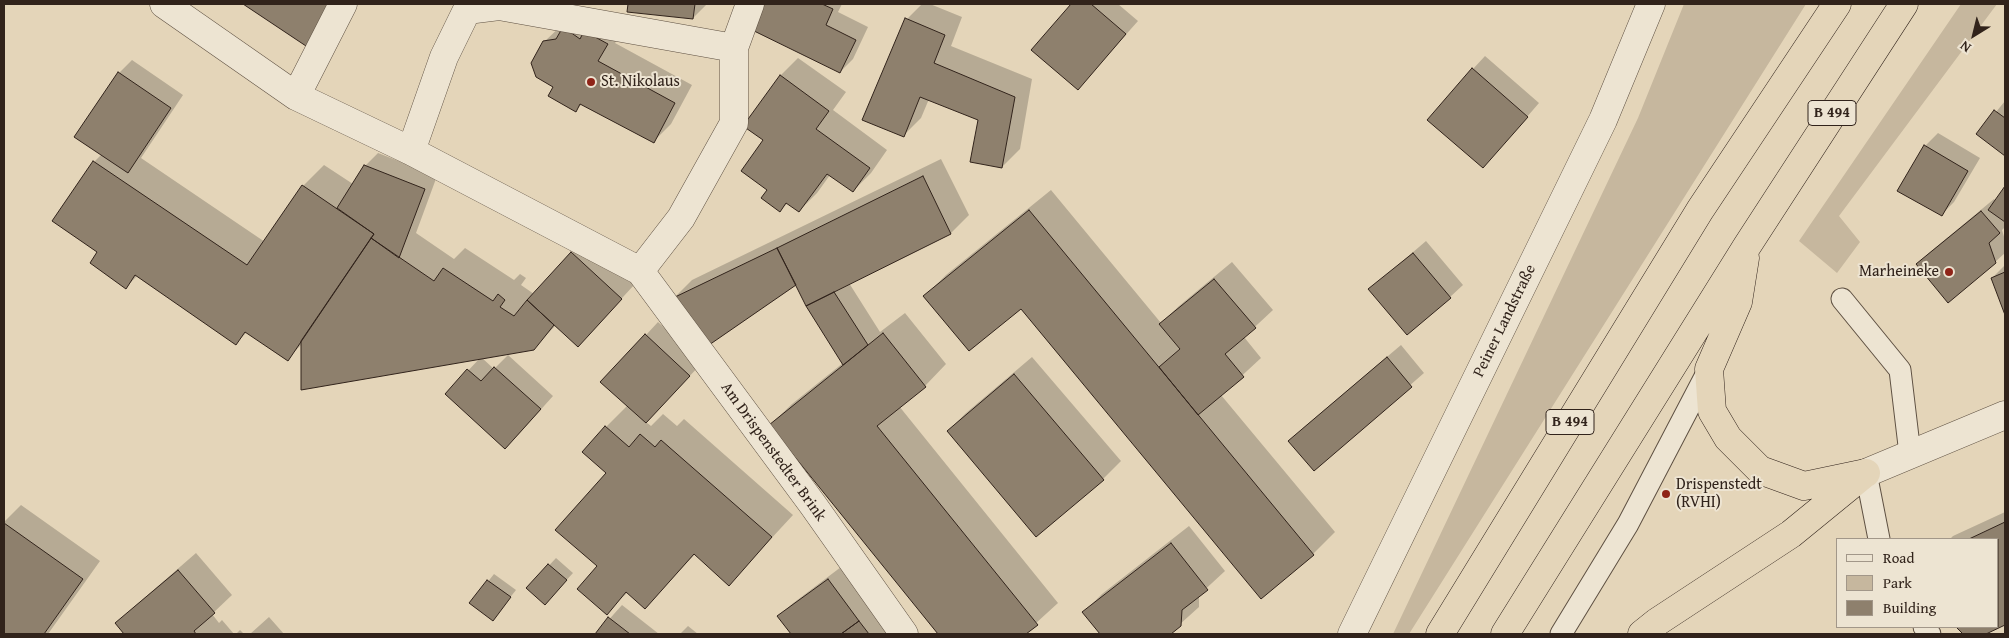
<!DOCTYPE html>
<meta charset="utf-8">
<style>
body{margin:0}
#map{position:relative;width:2009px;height:638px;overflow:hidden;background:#e4d5b9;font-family:"Gentium Book Plus",serif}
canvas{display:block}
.frame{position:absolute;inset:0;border:5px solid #31231b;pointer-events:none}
.legend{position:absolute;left:1836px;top:538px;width:162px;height:90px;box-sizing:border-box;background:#ede4d2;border:1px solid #a29789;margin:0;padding:6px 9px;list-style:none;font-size:15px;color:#31231b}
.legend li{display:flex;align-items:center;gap:10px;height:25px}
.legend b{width:25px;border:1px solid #a29789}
.north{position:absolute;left:1949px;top:10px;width:50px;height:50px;-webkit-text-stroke:4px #ede4d2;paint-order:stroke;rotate:216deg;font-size:14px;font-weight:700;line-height:20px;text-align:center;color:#31231b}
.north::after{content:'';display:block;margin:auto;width:18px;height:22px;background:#31231b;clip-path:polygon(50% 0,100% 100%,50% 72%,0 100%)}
</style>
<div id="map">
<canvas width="2009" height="638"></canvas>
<div class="frame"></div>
<ul class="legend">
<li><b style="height:6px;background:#ede4d2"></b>Road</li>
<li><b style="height:14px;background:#c6b79e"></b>Park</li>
<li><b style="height:14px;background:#8e806d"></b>Building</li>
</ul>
<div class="north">N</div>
</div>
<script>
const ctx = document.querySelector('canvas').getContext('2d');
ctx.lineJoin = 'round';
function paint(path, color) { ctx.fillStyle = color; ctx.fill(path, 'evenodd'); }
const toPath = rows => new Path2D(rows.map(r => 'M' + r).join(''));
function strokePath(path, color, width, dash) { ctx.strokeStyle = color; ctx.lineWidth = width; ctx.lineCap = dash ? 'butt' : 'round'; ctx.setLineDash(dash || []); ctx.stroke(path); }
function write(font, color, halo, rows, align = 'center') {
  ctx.font = font + ' "Gentium Book Plus",serif'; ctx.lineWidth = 4; ctx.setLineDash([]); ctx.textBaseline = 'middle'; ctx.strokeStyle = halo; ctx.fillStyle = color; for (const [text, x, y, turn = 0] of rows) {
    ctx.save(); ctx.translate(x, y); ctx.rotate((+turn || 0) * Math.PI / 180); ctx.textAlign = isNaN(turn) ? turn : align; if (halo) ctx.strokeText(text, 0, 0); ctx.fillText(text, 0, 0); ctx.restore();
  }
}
paint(toPath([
 [1684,4,1806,4,1409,634,1393,634,1638,118],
 [1961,4,1997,4,1839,216,1860,242,1837,273,1799,241]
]), '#c6b79e');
paint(toPath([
 [245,4,338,4,306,44],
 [629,4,707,4,693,18,628,10],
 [761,4,842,4,838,12,868,27,853,59,840,72],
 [922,4,930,4,962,17,951,46,1032,79,1020,149,1002,167,979,120,929,99,921,118,903,136,907,19],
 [1072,4,1118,4,1138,21,1090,75,1033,49],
 [563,24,625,26,615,43,692,85,671,124,653,142,582,104,576,110,555,87,544,42],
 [1485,56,1539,103,1495,154,1473,69],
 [798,58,846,92,833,110,887,150,871,173,853,191,830,175,817,193,799,211,788,203,780,210,769,189,764,140,780,76],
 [132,60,183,95,141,158,265,242,303,186,324,165,353,184,365,166,378,153,437,176,416,233,454,259,465,248,514,280,520,274,526,278,521,285,534,294,584,240,634,285,591,332,556,325,533,349,481,357,494,369,508,355,553,396,518,435,446,394,481,357,302,344,287,359,247,332,236,343,137,276,126,287,99,252,94,162,102,154,119,73],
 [2005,101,2005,154,1978,134],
 [1938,133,1980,158,1954,202,1941,215,1925,146],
 [941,159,969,215,951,233,849,283,880,332,905,313,946,364,925,386,899,406,1058,603,1024,634,939,634,770,425,792,404,843,363,796,283,674,298,692,280],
 [2005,188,2005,227,2002,230,2005,240,2005,253,1995,262,1917,264,1930,252,1994,199,1996,201],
 [1051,190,1161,323,1179,306,1232,262,1273,310,1244,337,1261,358,1221,395,1335,532,1313,554,1261,597,1021,307,925,296,946,275],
 [1426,241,1463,285,1450,297,1370,289],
 [2005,265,2005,311,1992,278],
 [658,322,702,363,646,422,651,426,663,414,677,426,684,419,793,515,729,584,695,554,645,608,628,592,606,613,599,566,608,473,606,427,628,405,646,335],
 [1401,345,1424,373,1314,469,1303,428],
 [1032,357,1121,461,1103,479,1037,535,948,431,966,413],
 [21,505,100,561,48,634,4,634,4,522],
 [2005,512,2005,624,1983,634,1964,634,1958,627,1998,627,1998,539,1950,539,1953,536],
 [1189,526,1225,571,1199,595,1199,607,1169,634,1102,634,1084,612,1102,594],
 [196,553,232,595,212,614,219,623,222,620,234,634,126,634,117,624,135,606],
 [556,558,573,573,551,597,528,588],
 [841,567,891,634,792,634,779,617,792,604],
 [494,574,516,590,493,619,471,603],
 [622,605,659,634,596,634],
 [269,617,284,634,250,634],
 [688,626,698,634,680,634],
 [240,630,244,634,236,634]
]), '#0003');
const building = toPath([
 [243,4,333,4,306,46,243,4],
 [628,4,695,4,693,19,627,12,628,4],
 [760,4,822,4,833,9,826,25,856,40,840,73,748,28,760,4],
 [1071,4,1091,4,1126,34,1078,90,1031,50,1071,4],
 [905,18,945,35,934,63,1015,97,1002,168,970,162,978,120,920,97,904,137,862,120,905,18],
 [563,27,580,39,584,31,608,44,598,61,675,103,654,143,580,104,576,112,548,96,553,87,536,77,531,63,543,41,556,39,563,27],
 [1472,68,1528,117,1483,168,1427,120,1472,68],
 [118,72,171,108,128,173,74,137,118,72],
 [780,75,829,111,816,129,870,168,853,192,827,174,799,212,786,203,780,212,761,198,767,190,741,171,763,140,743,126,780,75],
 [1994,110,2005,118,2005,156,1976,134,1994,110],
 [1924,145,1968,171,1942,216,1897,191,1924,145],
 [93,161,247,265,302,185,374,234,288,361,245,332,236,345,135,275,126,289,90,263,97,252,52,221,93,161],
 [364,165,425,189,399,258,371,238,374,234,337,208,364,165],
 [923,176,951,234,806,306,777,248,923,176],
 [2005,186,2005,222,1988,210,2005,186],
 [1029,210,1314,555,1261,599,1021,309,969,351,923,296,1029,210],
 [1981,211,2000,233,1989,243,1996,263,1948,303,1916,264,1981,211],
 [371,238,434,281,443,268,493,301,498,294,505,300,500,307,514,316,527,300,554,325,534,350,301,390,301,341,371,238],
 [777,248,796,285,709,345,673,298,777,248],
 [571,252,622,299,578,347,527,300,571,252],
 [1413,253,1451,298,1407,335,1368,289,1413,253],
 [2005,272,2005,315,1991,278,2005,272],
 [1214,279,1256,328,1225,354,1244,377,1198,415,1159,367,1180,349,1159,324,1214,279],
 [834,292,868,345,843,365,806,306,834,292],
 [883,333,926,387,877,426,1038,625,1026,634,938,634,769,425,883,333],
 [645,334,690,376,646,423,600,382,645,334],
 [1387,357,1412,387,1314,471,1288,441,1387,357],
 [494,367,541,409,505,449,445,394,467,369,481,381,494,367],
 [1014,374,1104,480,1036,537,947,431,1014,374],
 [605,426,629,447,640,434,655,447,661,440,772,537,729,586,694,554,645,609,626,592,607,615,577,589,597,566,555,530,606,473,582,452,605,426],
 [2005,522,2005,625,1986,634,1963,634,1956,627,1998,627,1998,539,1969,539,2005,522],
 [4,523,83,579,44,634,4,634,4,523],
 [1171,543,1208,590,1182,610,1181,626,1171,634,1100,634,1082,612,1171,543],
 [548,564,567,580,545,605,526,588,548,564],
 [178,570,215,613,194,631,196,634,124,634,115,623,178,570],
 [828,579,859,621,841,634,791,634,777,616,828,579],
 [487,580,511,597,493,621,469,603,487,580],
 [608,617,630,634,595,634,608,617],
 [859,621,869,634,841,634,859,621]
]);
paint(building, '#8e806d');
strokePath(building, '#31231b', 1);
const service = toPath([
 [1842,299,1900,370,1910,454],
 [1866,473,1879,539],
 [1924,627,1930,634],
 [1561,634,1628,524,1709,369]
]);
const minor = toPath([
 [164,4,296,96,411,151,640,271,813,505,904,634],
 [296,96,343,4],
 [411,151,444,57,467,10,499,6,734,48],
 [640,271,681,218,734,123,734,48,750,4]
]);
const tertiary = toPath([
 [1866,473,2005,415],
 [1352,634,1603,120,1651,4]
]);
const trunk = toPath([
 [1745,258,1738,302,1709,369,1712,411,1728,438,1760,470,1804,486,1866,473],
 [1440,634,1700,210,1837,4],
 [1505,634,1747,246,1904,4],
 [1642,634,1657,622,1791,534,1862,476]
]);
strokePath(service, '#5e5042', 23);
strokePath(minor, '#5e5042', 29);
strokePath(tertiary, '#5e5042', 29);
strokePath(trunk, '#31231b', 29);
strokePath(service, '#ede4d2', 21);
strokePath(minor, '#ede4d2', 28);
strokePath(tertiary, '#ede4d2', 28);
strokePath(trunk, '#e4d5b9', 28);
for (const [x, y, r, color] of [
 [591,82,5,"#8f2418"],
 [1949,272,5,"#8f2418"],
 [1666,494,5,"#8f2418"]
]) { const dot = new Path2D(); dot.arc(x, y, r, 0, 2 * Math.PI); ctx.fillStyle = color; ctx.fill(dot); strokePath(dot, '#ede4d2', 2); }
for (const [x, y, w] of [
 [1832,113,48],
 [1570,422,48]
]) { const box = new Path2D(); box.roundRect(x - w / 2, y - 12.5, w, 25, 4); ctx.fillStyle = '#ede4d2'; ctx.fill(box); strokePath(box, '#31231b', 1); }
write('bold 15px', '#31231b', null, [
 ["B 494",1832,113],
 ["B 494",1570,422]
]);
write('16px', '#31231b', '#ede4d2', [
 ["St. Nikolaus",601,82],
 ["Marheineke",1939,272,"right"],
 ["Drispenstedt",1676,485],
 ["(RVHI)",1676,503]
], 'left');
write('16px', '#31231b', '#ede4d2', [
 ["Peiner Landstraße",1505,321,-64],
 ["Am Drispenstedter Brink",773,452,54]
]);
</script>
